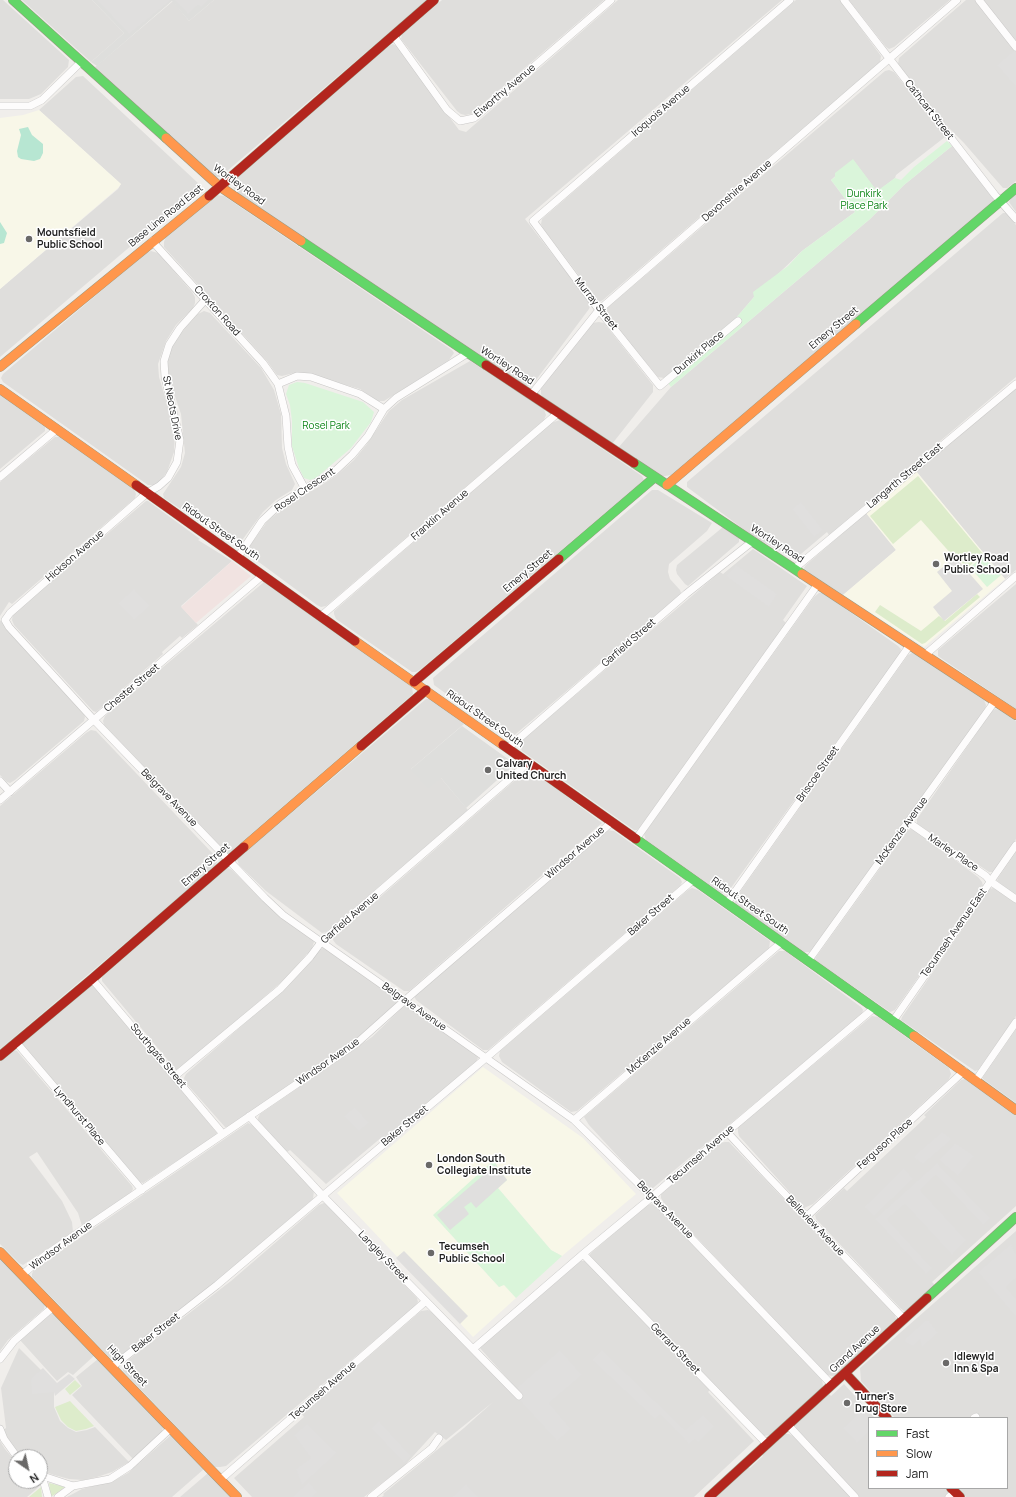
<!DOCTYPE html>
<style>
body{margin:0}
#map{position:relative;width:1016px;height:1497px;overflow:hidden;background:#f0eeeb;font-family:Manrope,sans-serif}
canvas{display:block}
.legend{position:absolute;left:868px;top:1417px;width:140px;height:72px;box-sizing:border-box;background:#fff;border:1px solid #a7a7a7;margin:0;padding:5px 7px;list-style:none;font-size:12px;color:#222}
.legend li{display:flex;align-items:center;gap:8px;height:20px}
.legend b{width:20px;border:1px solid #a7a7a7}
.north{position:absolute;left:8px;top:1449px;width:40px;height:40px;box-sizing:border-box;background:#fff;border:1px solid #a7a7a7;border-radius:50%;rotate:146deg;font-size:11px;font-weight:700;line-height:16px;text-align:center;color:#222}
.north::after{content:'';display:block;margin:auto;width:14px;height:18px;background:#6a6968;clip-path:polygon(50% 0,100% 100%,50% 72%,0 100%)}
</style>
<div id="map">
<canvas width="1016" height="1497"></canvas>
<ul class="legend">
<li><b style="height:5px;background:#63d668"></b>Fast</li>
<li><b style="height:5px;background:#ff974d"></b>Slow</li>
<li><b style="height:5px;background:#b3261e"></b>Jam</li>
</ul>
<div class="north">N</div>
</div>
<script>
const ctx = document.querySelector('canvas').getContext('2d');
ctx.lineJoin = 'round';
function paint(path, color) { ctx.fillStyle = color; ctx.fill(path, 'evenodd'); }
const toPath = rows => new Path2D(rows.map(r => 'M' + r).join(''));
function strokePath(path, color, width, dash) { ctx.strokeStyle = color; ctx.lineWidth = width; ctx.lineCap = dash ? 'butt' : 'round'; ctx.setLineDash(dash || []); ctx.stroke(path); }
function write(font, color, halo, rows, align = 'center') {
  ctx.font = font + ' Manrope,sans-serif'; ctx.lineWidth = 3; ctx.setLineDash([]); ctx.textBaseline = 'middle'; ctx.strokeStyle = halo; ctx.fillStyle = color; for (const [text, x, y, turn = 0] of rows) {
    ctx.save(); ctx.translate(x, y); ctx.rotate((+turn || 0) * Math.PI / 180); ctx.textAlign = isNaN(turn) ? turn : align; if (halo) ctx.strokeText(text, 0, 0); ctx.fillText(text, 0, 0); ctx.restore();
  }
}
paint(toPath([
 [0,0,3,0,69,60,68,67,41,94,29,99,0,99],
 [22,0,92,0,124,33,91,62],
 [214,0,427,0,220,177,214,177,94,68,173,1,189,21],
 [442,0,604,0,471,114,465,115,461,114,457,111,401,39,402,34],
 [618,0,782,0,525,219,591,304,589,309,533,384,528,386,524,386,235,191,232,184,234,178,387,47,393,44,397,46,459,130,466,132],
 [796,0,840,0,881,56,880,62,603,300,599,302,543,228,541,224,542,219],
 [849,0,950,0,894,47,889,49,886,47],
 [966,0,1016,0,1016,181,1007,188,1003,188,964,143,938,117,898,64,899,58],
 [889,70,894,72,945,137,896,175,895,178,877,192,853,160,831,180,855,212,802,251,754,297,736,318,664,378,658,377,608,317,606,313,607,308,885,71],
 [83,76,198,183,198,189,0,357,0,289,118,189,121,184,39,110,76,77],
 [952,146,993,198,993,202,671,475,665,476,660,476,618,448,671,387,870,219,904,185],
 [1016,194,1016,212,1009,202,1011,198],
 [217,195,224,196,452,350,454,353,449,360,384,401,378,401,360,389,304,373,294,373,282,376,277,375,267,361,164,247,164,242,166,236],
 [1003,213,1006,213,1016,225,1016,377,829,535,827,532,795,559,754,537,687,487,687,482],
 [151,251,158,253,192,292,195,297,195,303,193,308,176,325,166,341,158,364,159,377,175,430,174,452,167,472,159,482,154,485,148,485,3,382,1,378,3,374,146,253],
 [204,311,210,313,261,368,274,390,281,414,282,448,286,464,295,484,292,490,276,500,263,512,240,543,235,545,164,498,163,494,181,467,185,453,181,414,168,376,167,363,172,346,181,333,198,314],
 [599,322,604,323,653,385,653,392,612,444,545,400,541,394,541,388,585,332,592,323],
 [470,361,544,409,546,415,544,420,326,606,321,607,317,605,252,557,249,554,248,548,267,522,284,507,296,499,317,488,337,475,354,460,367,444,389,411,402,400],
 [1016,386,1016,570,1005,579,916,471],
 [0,394,45,427,45,431,0,469],
 [560,420,642,476,644,480,421,669,416,672,412,672,336,619,334,614,334,611,551,423],
 [55,437,60,437,134,489,136,494,135,498,12,604,9,602,0,616,0,482],
 [652,490,658,490,712,523,707,531,669,564,668,572,670,579,680,590,681,593,679,596,511,738,508,738,434,685,433,678],
 [146,501,148,501,200,539,198,540,232,561,181,606,198,625,182,638,180,636,162,652,163,654,96,712,93,711,14,625,12,620,13,614],
 [866,513,896,550,843,595,806,571,804,568,806,565],
 [723,527,739,538,739,542,688,586,685,584,677,574,676,570,677,565],
 [753,549,807,586,783,620,786,623,640,827,637,830,634,830,522,751,519,743,720,572,723,574],
 [264,582,412,687,413,694,228,854,104,725,103,721,105,716],
 [1016,584,1016,709,938,656,938,650],
 [819,593,823,593,898,646,901,649,900,654,728,892,721,893,646,840,644,834,814,597],
 [0,620,83,713,85,717,84,721,15,780,10,783,7,782,0,775],
 [912,653,916,654,984,700,986,705,985,710,811,952,802,952,735,903,735,899,908,655],
 [426,699,431,699,464,724,411,769,441,778,468,810,326,932,322,933,266,891,239,865,237,859],
 [995,709,999,710,1016,721,1016,839,993,872,989,872,917,824,917,819,992,711],
 [91,730,96,731,216,857,217,862,214,868,0,1049,0,806,86,733],
 [528,771,533,771,602,823,409,991,404,991,336,944,333,940,334,937,521,775],
 [911,829,916,831,978,877,982,882,983,886,895,1010,890,1012,815,960,816,957,907,831],
 [607,830,614,831,680,878,682,882,680,886,488,1050,483,1050,416,1000,414,996],
 [1016,852,1016,895,997,881,998,878],
 [228,868,232,870,267,905,312,939,314,942,312,948,287,977,180,1070,177,1071,102,981,102,977,225,869],
 [692,888,698,890,770,941,769,949,577,1111,571,1112,502,1062,499,1056,500,1051,688,890],
 [993,888,996,889,1016,903,1016,1016,978,1070,975,1071,901,1020,902,1017,990,889],
 [323,948,328,948,394,997,397,1000,396,1004,357,1040,228,1127,225,1127,185,1082,184,1078,186,1074,281,992,318,951],
 [779,951,785,951,861,1007,863,1010,862,1014,653,1188,648,1189,589,1125,584,1117],
 [91,984,95,986,217,1133,215,1136,143,1183,139,1182,21,1044],
 [404,1006,410,1007,477,1055,478,1058,476,1062,385,1139,382,1137,326,1184,290,1150,287,1152,258,1121,258,1118,260,1114,372,1037],
 [872,1016,878,1017,949,1068,951,1074,949,1079,813,1204,804,1208,739,1136,738,1132,738,1127],
 [1016,1029,1016,1103,983,1079,983,1077],
 [14,1050,17,1051,132,1186,133,1189,131,1193,82,1226,78,1213,37,1152,29,1157,62,1201,72,1222,73,1232,23,1265,19,1263,0,1244,0,1061],
 [965,1079,1016,1115,1016,1206,932,1282,935,1285,908,1310,904,1311,900,1308,816,1219,815,1215,844,1188,847,1191,926,1117,924,1115,961,1080],
 [248,1123,252,1125,314,1190,313,1199,211,1286,117,1358,113,1359,109,1357,32,1277,32,1274,34,1269],
 [725,1142,729,1142,895,1315,896,1319,836,1375,832,1376,827,1375,664,1203,661,1198,661,1194,720,1143],
 [324,1203,328,1204,417,1298,418,1302,414,1307,226,1466,220,1467,215,1467,123,1371,123,1364,231,1281,319,1205],
 [652,1204,656,1206,822,1380,823,1385,821,1390,771,1435,763,1436,589,1256,591,1253,647,1205],
 [1016,1231,1016,1497,966,1497,958,1488,1007,1488,1007,1418,895,1418,861,1381,860,1368],
 [0,1258,45,1304,44,1309,8,1340,0,1351],
 [580,1261,586,1261,710,1390,708,1392,754,1441,694,1497,382,1497,384,1495,383,1494,464,1428,493,1402,446,1440,435,1432,404,1466,364,1497,252,1497,234,1478,304,1417,302,1414,421,1311,428,1310,435,1314,508,1389,514,1386,479,1347],
 [52,1314,55,1315,95,1355,73,1375,68,1372,57,1381,20,1340,48,1315],
 [19,1348,54,1383,54,1407,60,1421,68,1428,76,1432,87,1430,95,1427,129,1462,112,1472,97,1477,83,1480,69,1479,54,1475,40,1470,40,1457,22,1457,17,1453,9,1443,3,1430,6,1428,1,1388],
 [98,1359,163,1427,162,1432,133,1459,72,1395,82,1386,76,1377],
 [844,1384,875,1418,869,1418,869,1488,945,1488,949,1493,945,1497,859,1497,796,1429,795,1425,829,1394,831,1396],
 [784,1434,789,1434,793,1436,851,1497,714,1497,747,1467,750,1468,763,1456,762,1454],
 [171,1435,204,1469,172,1497,67,1497,82,1489,115,1480,128,1473],
 [0,1441,5,1449,16,1462,16,1481,39,1481,41,1485,27,1497,0,1497],
 [208,1473,232,1497,180,1497]
]), '#dfdedc');
paint(toPath([
 [232,561,251,576,196,623,181,607]
]), '#f1e3e1');
paint(toPath([
 [39,110,121,184,118,188,0,289,0,118,23,115],
 [916,471,1005,579,924,647,843,595,896,550,866,513],
 [483,1067,583,1138,636,1194,562,1256,551,1250,498,1188,507,1179,499,1170,433,1215,499,1287,504,1284,516,1298,473,1337,337,1193]
]), '#f8f7e8');
paint(toPath([
 [92,0,214,0,189,21,172,1,97,66,91,62,124,33],
 [462,726,515,764,466,808,441,778,428,788,411,769]
]), '#dededc');
paint(toPath([
 [918,476,983,554,967,568,955,555,953,556,921,520,893,544,870,516],
 [977,594,980,597,925,643,922,644,875,612,880,605,921,631,939,616,945,621],
 [75,1380,81,1386,70,1395,65,1389],
 [70,1401,94,1426,86,1429,76,1431,68,1427,61,1420,55,1407],
 [49,1483,65,1487,51,1497],
 [41,1487,42,1497,29,1497]
]), '#ddeccb');
paint(toPath([
 [947,141,952,146,904,185,870,219,671,387,664,378,736,318,754,297,753,292,788,266,802,251,855,212,831,180,835,177,835,173,853,159,877,191,895,178,901,180,914,167],
 [297,382,305,383,363,402,374,412,371,422,351,448,316,478,310,480,304,478,299,468,292,446,292,421,290,405,286,394,289,385],
 [984,556,1001,575,987,587,970,567],
 [494,1160,499,1170,507,1180,498,1188,551,1250,562,1256,516,1298,504,1285,499,1287,433,1215]
]), '#daf5da');
paint(toPath([
 [28,127,32,135,43,144,43,153,40,159,34,161,21,159,18,157,17,151,21,135,19,129],
 [0,222,7,233,4,243,0,244]
]), '#b7e6d2');
paint(toPath([
 [97,0,171,0,129,34],
 [175,0,209,0,201,7,198,5,188,14],
 [1016,49,1016,87,997,65],
 [801,502,823,530,814,537,792,509],
 [955,557,983,589,944,621,933,607,952,591,937,572],
 [736,565,777,594,769,607,726,576],
 [134,589,150,606,134,620,118,603],
 [355,1107,369,1123,359,1131,344,1116],
 [942,1132,952,1139,923,1164,913,1157],
 [955,1143,974,1156,958,1176,939,1160],
 [937,1163,990,1218,983,1225,936,1175,920,1190,966,1240,952,1255,905,1204,887,1219,932,1268,926,1274,875,1219],
 [495,1165,507,1180,476,1208,471,1202,464,1207,469,1214,450,1230,437,1215],
 [904,1168,913,1179,874,1216,864,1207],
 [1011,1244,1016,1255,1016,1278,1006,1287,1016,1299,1016,1317,978,1272],
 [404,1251,468,1316,460,1324,396,1258],
 [925,1321,929,1321,938,1333,922,1347,920,1339,913,1346,905,1342,906,1338],
 [560,1350,582,1375,549,1403,571,1429,557,1441,512,1392],
 [602,1350,685,1430,703,1415,714,1426,698,1442,695,1439,689,1444,660,1414,655,1419,592,1360],
 [43,1368,57,1383,69,1374,75,1379,55,1396,54,1392,32,1394,31,1378],
 [863,1409,872,1418,869,1418,869,1431,857,1443,843,1428],
 [379,1421,411,1456,404,1463,371,1428],
 [307,1424,337,1453,302,1485,296,1469,311,1458,294,1435],
 [309,1482,317,1492,312,1497,292,1497],
 [466,1484,478,1497,452,1497]
]), '#e0dfde');
const street = toPath([
 [844,0,995,195,1016,219],
 [979,0,1016,47],
 [393,35,447,110,460,121,474,118,611,0],
 [0,106,30,106,42,100,81,62],
 [152,241,263,363,278,384,286,416,288,447,292,465,305,489],
 [206,299,180,328,169,345,164,361,165,377,180,440,177,462,168,478,159,486,147,493,10,613,5,620,9,627,94,720,265,898,283,915,574,1120,652,1197,832,1385],
 [738,321,660,386,599,310,533,221,790,0],
 [278,384,297,376,311,377,360,394,384,409],
 [531,395,599,310,957,0],
 [0,477,57,429],
 [238,557,262,521,280,504,335,471,352,455,368,436,384,409,396,398,468,353],
 [794,569,1016,384],
 [321,616,558,413],
 [925,655,1016,576],
 [508,748,686,594,753,541],
 [0,781,10,792],
 [0,800,263,575],
 [908,822,986,876,990,881,1016,899],
 [636,839,818,584],
 [727,903,910,645],
 [808,961,995,701],
 [92,979,223,1134],
 [893,1021,1016,845],
 [16,1042,142,1190],
 [175,1076,280,989,310,957,322,941,528,763],
 [976,1080,1016,1022],
 [249,1116,322,1195,519,1396],
 [574,1120,782,942],
 [727,1132,763,1171,904,1319],
 [806,1217,964,1071],
 [583,1254,767,1444],
 [22,1275,44,1256,357,1043,404,1001,612,822],
 [473,1349,583,1254,652,1197,727,1132,874,1008],
 [0,1359,14,1341,53,1307],
 [112,1367,217,1285,487,1057,693,880],
 [974,1418,976,1417],
 [788,1425,855,1497],
 [0,1429,4,1439,17,1457],
 [40,1475,73,1486,110,1479,130,1466,171,1428],
 [42,1476,48,1497],
 [220,1480,426,1301],
 [58,1497,73,1486],
 [371,1497,432,1448,439,1438],
 [949,1497,955,1492]
]);
const fast = toPath([
 [13,0,166,138],
 [301,241,486,365],
 [856,324,1016,188],
 [634,463,802,574],
 [559,559,655,477],
 [636,839,914,1036],
 [927,1298,1016,1217]
]);
const slow = toPath([
 [166,138,219,186,301,241],
 [0,367,209,196],
 [0,389,136,485],
 [667,485,856,324],
 [802,574,1016,715],
 [355,641,503,745],
 [244,847,361,746],
 [914,1036,1016,1110],
 [0,1252,237,1497]
]);
const jam = toPath([
 [209,196,434,0],
 [486,365,634,463],
 [136,485,355,641],
 [414,682,559,559],
 [503,745,636,839],
 [361,746,426,690],
 [0,1056,92,979,244,847],
 [846,1374,887,1418],
 [951,1488,960,1497],
 [709,1497,927,1298]
]);
strokePath(street, '#c9c8c7', 8);
strokePath(fast, '#999a82', 10);
strokePath(slow, '#999a82', 10);
strokePath(jam, '#999a82', 10);
strokePath(street, '#fdfcfc', 7);
strokePath(fast, '#63d668', 9);
strokePath(slow, '#ff974d', 9);
strokePath(jam, '#b3261e', 9);
for (const [x, y, r, color] of [
 [29,239,4,"#6a6968"],
 [936,564,4,"#6a6968"],
 [488,770,4,"#6a6968"],
 [429,1165,4,"#6a6968"],
 [431,1253,4,"#6a6968"],
 [946,1363,4,"#6a6968"],
 [847,1403,4,"#6a6968"]
]) { const dot = new Path2D(); dot.arc(x, y, r, 0, 2 * Math.PI); ctx.fillStyle = color; ctx.fill(dot); strokePath(dot, '#fff', 1.5); }
write('10px', '#222', '#fff', [
 ["Elworthy Avenue",505,91,-40],
 ["Cathcart Street",929,110,52],
 ["Iroquois Avenue",661,111,-41],
 ["Wortley Road",239,185,36],
 ["Devonshire Avenue",737,191,-41],
 ["Base Line Road East",166,216,-39],
 ["Murray Street",596,304,52],
 ["Croxton Road",217,311,48],
 ["Emery Street",834,328,-40],
 ["Dunkirk Place",699,353,-40],
 ["Wortley Road",507,366,33],
 ["St Neots Drive",172,408,79],
 ["Langarth Street East",905,476,-40],
 ["Rosel Crescent",305,490,-34],
 ["Franklin Avenue",440,515,-41],
 ["Ridout Street South",221,532,35],
 ["Wortley Road",777,544,33],
 ["Hickson Avenue",75,556,-41],
 ["Emery Street",528,571,-40],
 ["Garfield Street",629,643,-41],
 ["Chester Street",132,688,-40],
 ["Ridout Street South",485,719,35],
 ["Briscoe Street",818,774,-55],
 ["Belgrave Avenue",169,798,46],
 ["McKenzie Avenue",902,831,-54],
 ["Windsor Avenue",575,853,-41],
 ["Marley Place",953,853,34],
 ["Emery Street",206,865,-41],
 ["Ridout Street South",750,906,35],
 ["Baker Street",651,915,-41],
 ["Garfield Avenue",350,918,-41],
 ["Tecumseh Avenue East",954,933,-55],
 ["Belgrave Avenue",414,1007,35],
 ["McKenzie Avenue",659,1046,-41],
 ["Southgate Street",158,1056,50],
 ["Windsor Avenue",328,1062,-35],
 ["Lyndhurst Place",79,1116,50],
 ["Baker Street",405,1126,-40],
 ["Ferguson Place",885,1144,-42],
 ["Tecumseh Avenue",701,1155,-41],
 ["Belgrave Avenue",665,1210,46],
 ["Belleview Avenue",815,1226,46],
 ["Windsor Avenue",61,1246,-36],
 ["Langley Street",383,1257,46],
 ["Baker Street",156,1333,-38],
 ["Gerrard Street",675,1349,46],
 ["Grand Avenue",855,1349,-43],
 ["High Street",127,1366,46],
 ["Tecumseh Avenue",323,1391,-41]
]);
write('10px', '#0c8416', '#fff', [
 ["Dunkirk",864,194],
 ["Place Park",864,206],
 ["Rosel Park",326,426]
]);
write('bold 10px', '#222', '#fff', [
 ["Mountsfield",37,233],
 ["Public School",37,245],
 ["Wortley Road",944,558],
 ["Public School",944,570],
 ["Calvary",496,764],
 ["United Church",496,776],
 ["London South",437,1159],
 ["Collegiate Institute",437,1171],
 ["Tecumseh",439,1247],
 ["Public School",439,1259],
 ["Idlewyld",954,1357],
 ["Inn & Spa",954,1369],
 ["Turner's",855,1397],
 ["Drug Store",855,1409]
], 'left');
</script>
